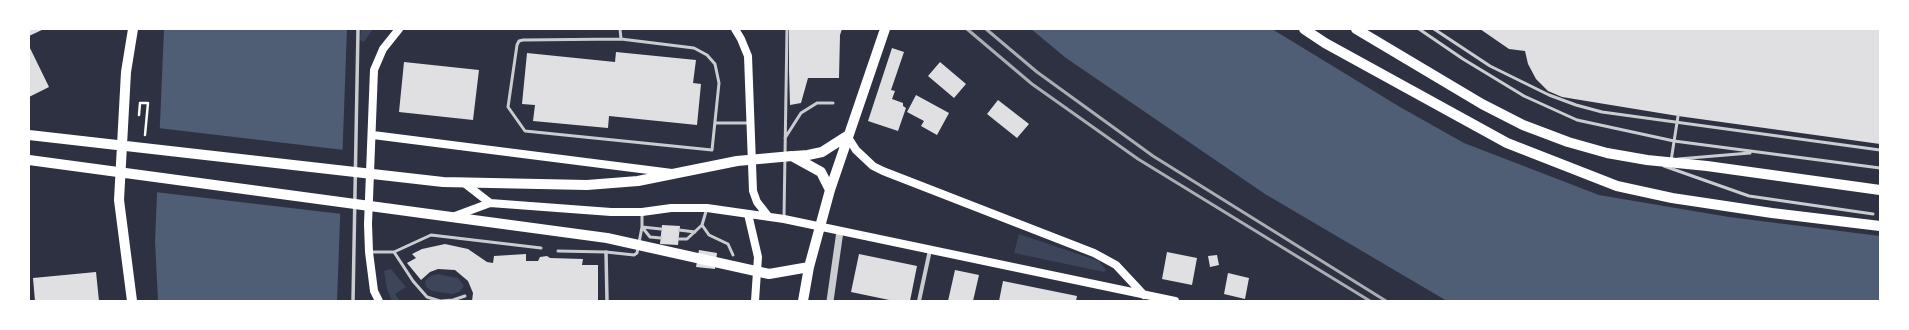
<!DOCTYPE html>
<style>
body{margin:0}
#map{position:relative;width:1909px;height:330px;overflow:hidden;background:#2d3142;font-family:Rubik,sans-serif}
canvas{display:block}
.frame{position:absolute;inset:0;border:30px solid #fff;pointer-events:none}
</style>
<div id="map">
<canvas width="1909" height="330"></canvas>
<div class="frame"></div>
</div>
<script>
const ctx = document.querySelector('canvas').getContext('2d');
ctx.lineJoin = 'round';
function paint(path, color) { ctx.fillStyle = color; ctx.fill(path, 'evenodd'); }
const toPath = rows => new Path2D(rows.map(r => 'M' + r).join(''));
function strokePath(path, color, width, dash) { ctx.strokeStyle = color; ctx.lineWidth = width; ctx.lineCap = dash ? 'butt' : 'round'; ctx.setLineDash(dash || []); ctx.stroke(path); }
paint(toPath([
 [361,29,373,29,364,42,360,40],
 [1019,234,1099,261,1106,270,1104,272,1014,253],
 [391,269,406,287,395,294,400,301,392,301,387,289,384,271],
 [438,274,458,278,464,286,459,292,452,294,432,291,426,287,425,281,430,276]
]), '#3c4559');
paint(toPath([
 [164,29,347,29,337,301,158,301,155,241],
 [1031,29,1272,29,1400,107,1464,143,1599,195,1729,217,1880,236,1880,301,1447,301,1265,194,1066,58]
]), '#4f5d75');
paint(toPath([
 [158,128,344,150,342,214,155,192]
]), '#2d3142');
paint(toPath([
 [29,29,44,29,29,36],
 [789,29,842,29,840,35,839,78,808,78,801,103,790,105,789,71],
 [1480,29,1880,29,1880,144,1678,116,1562,97,1548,91,1536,79,1528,64,1525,51,1509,49],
 [29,46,49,87,29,97],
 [892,48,904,52,891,90,895,91,892,99,903,103,903,106,906,108,898,131,868,121],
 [616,52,696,60,693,83,701,84,697,125,609,116,608,128,533,121,535,105,522,104,527,53,615,62],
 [404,62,479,70,473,120,399,112],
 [940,62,966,84,954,98,928,76],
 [916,95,949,113,937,135,921,126,924,121,907,112],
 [998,100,1029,124,1017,138,987,114],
 [662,225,680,226,678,245,660,244],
 [445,244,468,249,487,262,493,263,494,256,526,254,526,261,538,261,540,257,547,256,550,258,583,259,582,265,598,265,598,300,472,301,473,293,468,281,455,270,438,269,430,272,421,280,407,263,416,258,412,254,422,249],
 [699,250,717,253,715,269,696,267],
 [1167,252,1197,258,1192,285,1162,279],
 [859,254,917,266,910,301,894,301,851,292],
 [1217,255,1219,265,1210,267,1208,256],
 [955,270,979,275,973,301,948,301],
 [96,272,99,301,35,301,33,278],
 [1228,273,1249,278,1245,299,1224,294],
 [1003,281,1077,296,1076,301,999,301]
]), '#e0e0e3');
strokePath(toPath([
 [139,115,140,103,148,103,145,135]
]), '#fff', 2.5);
strokePath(toPath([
 [620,29,621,39],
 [1419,29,1463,59,1524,96,1577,120,1674,141,1880,168],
 [1434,29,1490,66,1549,95,1576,105,1602,112,1880,150],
 [621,39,694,48,707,55,715,64,719,83,712,150,525,131,508,107,517,45,519,41,523,40,621,39],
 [715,123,750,123],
 [785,138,801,113,817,103,833,103],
 [1678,159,1750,153],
 [1671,161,1678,116],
 [1664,166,1749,196,1873,214],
 [784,217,787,29],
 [702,225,709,235,728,244,733,255],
 [642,227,650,237,661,238],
 [642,227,661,229],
 [679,230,695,232],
 [679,239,687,239,702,225,707,208],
 [558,251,606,252,634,255,637,253,642,227,642,213],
 [369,252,394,252,431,235,541,248],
 [394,252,413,281,427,297,440,301],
 [441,301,453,300,465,296]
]), '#caccd0', 3);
strokePath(toPath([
 [606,252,607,301],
 [353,301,358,29]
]), '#caccd0', 3.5);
strokePath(toPath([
 [919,301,930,250]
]), '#caccd0', 4);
strokePath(toPath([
 [830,301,840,231]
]), '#caccd0', 7);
strokePath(toPath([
 [735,29,741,39,748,56,753,191,757,202,768,216],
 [373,135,672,173],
 [847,136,856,150,873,166,883,171,1094,253,1116,265,1144,295],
 [463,182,490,203],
 [748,214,758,257,755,301],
 [455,216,490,203,611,212,642,212,671,208,707,208,784,219,1175,301],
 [379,301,374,291,369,252,368,224,374,70,383,49,399,29]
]), '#fff', 8);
strokePath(toPath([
 [1304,29,1325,43,1507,143,1617,186,1672,198,1772,213,1880,226],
 [1356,29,1482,104,1523,125,1568,142,1607,153,1647,160,1707,166,1880,190],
 [29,135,443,182,587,185,638,181,737,161,792,156,821,172,830,190],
 [794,156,808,155,822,152,847,136],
 [29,160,607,238,769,274,809,267],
 [132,301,119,200,126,72,133,29],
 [803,301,809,267,830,190,885,29]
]), '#fff', 10);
strokePath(toPath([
 [967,29,1032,84,1138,159,1370,301],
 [986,29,1037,72,1153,156,1386,301]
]), '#abadb3', 3);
</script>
